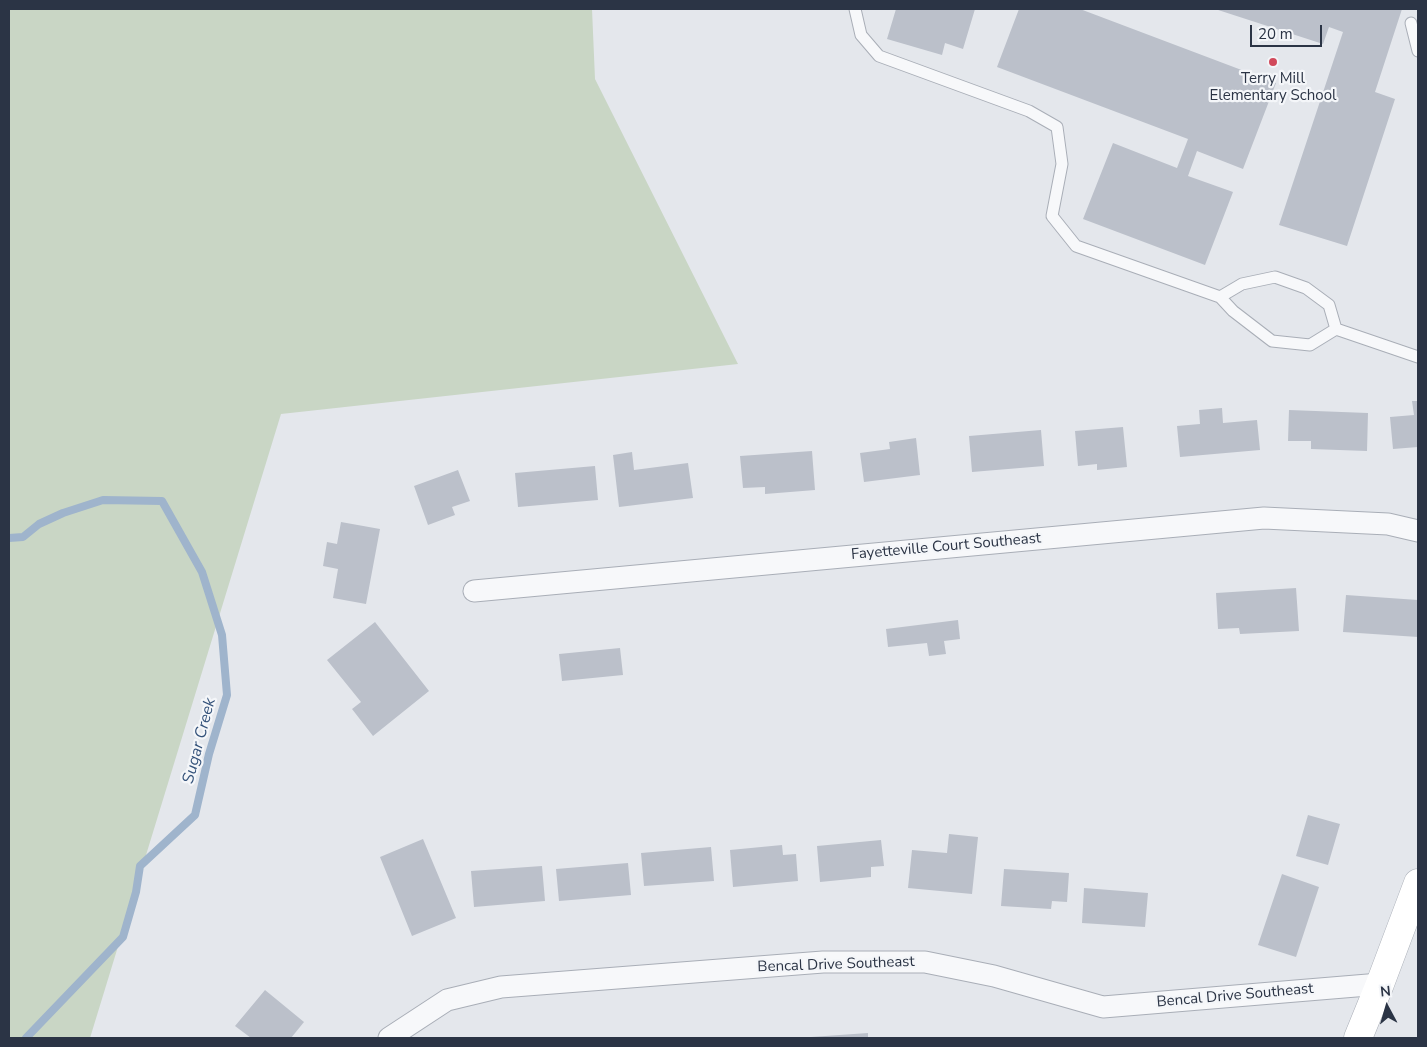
<!DOCTYPE html>
<style>
body{margin:0}
#map{position:relative;width:1427px;height:1047px;overflow:hidden;background:#e4e7ec;font-family:"Nunito Sans",sans-serif}
canvas{display:block}
.frame{position:absolute;inset:0;border:10px solid #2b3445;pointer-events:none}
.north{position:absolute;left:1362px;top:982px;width:50px;height:50px;-webkit-text-stroke:4px #f4f6f9;paint-order:stroke;rotate:354deg;font-size:14px;font-weight:700;line-height:20px;text-align:center;color:#2b3445}
.north::after{content:'';display:block;margin:auto;width:18px;height:22px;background:#2b3445;clip-path:polygon(50% 0,100% 100%,50% 72%,0 100%)}
.scale{position:absolute;left:1250px;top:25px;width:72px;height:22px;box-sizing:border-box;border:2px solid #2b3445;border-top:0;padding-left:6px;font-size:15px;line-height:18px;white-space:nowrap;color:#2b3445;-webkit-text-stroke:4px #f4f6f9;paint-order:stroke}
</style>
<div id="map">
<canvas width="1427" height="1047"></canvas>
<div class="frame"></div>
<div class="north">N</div>
<div class="scale">20 m</div>
</div>
<script>
const ctx = document.querySelector('canvas').getContext('2d');
ctx.lineJoin = 'round';
function paint(path, color) { ctx.fillStyle = color; ctx.fill(path, 'evenodd'); }
const toPath = rows => new Path2D(rows.map(r => 'M' + r).join(''));
function strokePath(path, color, width, dash) { ctx.strokeStyle = color; ctx.lineWidth = width; ctx.lineCap = dash ? 'butt' : 'round'; ctx.setLineDash(dash || []); ctx.stroke(path); }
function write(font, color, halo, rows, align = 'center') {
  ctx.font = font + ' "Nunito Sans",sans-serif'; ctx.lineWidth = 4.5; ctx.setLineDash([]); ctx.textBaseline = 'middle'; ctx.strokeStyle = halo; ctx.fillStyle = color; for (const [text, x, y, turn = 0] of rows) {
    ctx.save(); ctx.translate(x, y); ctx.rotate((+turn || 0) * Math.PI / 180); ctx.textAlign = isNaN(turn) ? turn : align; if (halo) ctx.strokeText(text, 0, 0); ctx.fillText(text, 0, 0); ctx.restore();
  }
}
paint(toPath([
 [9,9,592,9,595,79,738,364,281,414,90,1038,9,1038]
]), '#c9d6c5');
strokePath(toPath([
 [9,538,23,537,39,524,63,513,103,500,162,501,202,572,222,635,227,695,209,754,195,815,140,866,136,892,123,937,26,1038]
]), '#9fb4cc', 8);
paint(toPath([
 [896,9,975,9,963,49,945,43,942,55,887,39],
 [1019,9,1080,9,1276,83,1243,169,1197,151,1188,176,1233,192,1205,265,1083,219,1113,143,1177,168,1188,139,997,67],
 [1215,9,1402,9,1375,92,1395,99,1347,246,1279,225,1343,32,1329,27,1323,44],
 [1412,401,1418,401,1418,447,1393,449,1390,417,1414,415],
 [1222,408,1223,423,1257,420,1260,450,1180,457,1177,426,1200,424,1199,410],
 [1289,410,1368,413,1367,451,1311,449,1311,441,1288,441],
 [1123,427,1127,467,1097,470,1097,464,1078,466,1075,431],
 [1041,430,1044,466,972,472,969,436],
 [916,438,920,475,864,482,860,453,890,449,889,442],
 [812,451,815,490,765,494,765,487,743,488,740,456],
 [632,452,634,470,688,463,693,498,619,507,613,455],
 [595,466,598,500,518,507,515,473],
 [458,470,470,501,452,507,455,515,428,525,414,486],
 [341,522,380,529,366,604,333,598,338,569,323,566,327,542,337,544],
 [1296,588,1299,631,1240,634,1239,628,1218,629,1216,593],
 [1346,595,1418,600,1418,637,1343,632],
 [958,620,960,639,944,641,946,654,929,656,927,643,888,647,886,629],
 [375,622,429,691,373,736,352,709,361,702,327,660],
 [620,648,623,675,562,681,559,654],
 [1308,815,1340,824,1328,865,1296,856],
 [949,834,978,837,972,894,908,888,912,850,947,853],
 [423,839,456,918,412,936,380,857],
 [881,840,884,866,871,867,871,877,820,882,817,846],
 [782,845,783,855,796,854,798,881,733,887,730,850],
 [711,847,714,881,644,886,641,853],
 [628,863,631,895,559,901,556,869],
 [542,866,545,901,474,907,471,871],
 [1004,869,1069,873,1067,902,1052,901,1051,909,1001,906],
 [1282,874,1319,887,1296,957,1258,945],
 [1084,888,1148,893,1145,927,1082,923],
 [265,990,304,1022,291,1038,251,1038,235,1026],
 [868,1033,868,1038,811,1038,811,1037]
]), '#bbc0ca');
const lane = toPath([
 [855,9,861,35,879,56,1029,111,1057,127,1062,164,1052,216,1076,246,1220,297,1233,311,1272,341,1310,345,1336,329],
 [1411,23,1418,51],
 [1220,297,1242,284,1275,277,1306,288,1329,305,1336,329],
 [1336,329,1418,357]
]);
const street = toPath([
 [474,591,1264,518,1388,524,1418,531],
 [389,1038,447,1000,501,987,823,962,925,962,994,976,1103,1007,1380,984]
]);
const secondary = toPath([
 [1358,1038,1380,984,1418,883]
]);
strokePath(lane, '#a9aeb7', 13);
strokePath(street, '#a9aeb7', 23);
strokePath(secondary, '#a9aeb7', 29);
strokePath(lane, '#f7f8fa', 11);
strokePath(street, '#f7f8fa', 21);
strokePath(secondary, '#fff', 28);
for (const [x, y, r, color] of [
 [1273,62,5,"#d1495b"]
]) { const dot = new Path2D(); dot.arc(x, y, r, 0, 2 * Math.PI); ctx.fillStyle = color; ctx.fill(dot); strokePath(dot, '#f4f6f9', 2); }
write('15px', '#2b3445', '#f4f6f9', [
 ["Terry Mill",1273,79],
 ["Elementary School",1273,96]
]);
write('15px', '#2b3445', '#f4f6f9', [
 ["Fayetteville Court Southeast",946,547,-5],
 ["Bencal Drive Southeast",836,965,-2],
 ["Bencal Drive Southeast",1235,996,-5]
]);
write('italic 16px', '#34527a', '#f4f6f9', [
 ["Sugar Creek",200,741,-75]
]);
</script>
